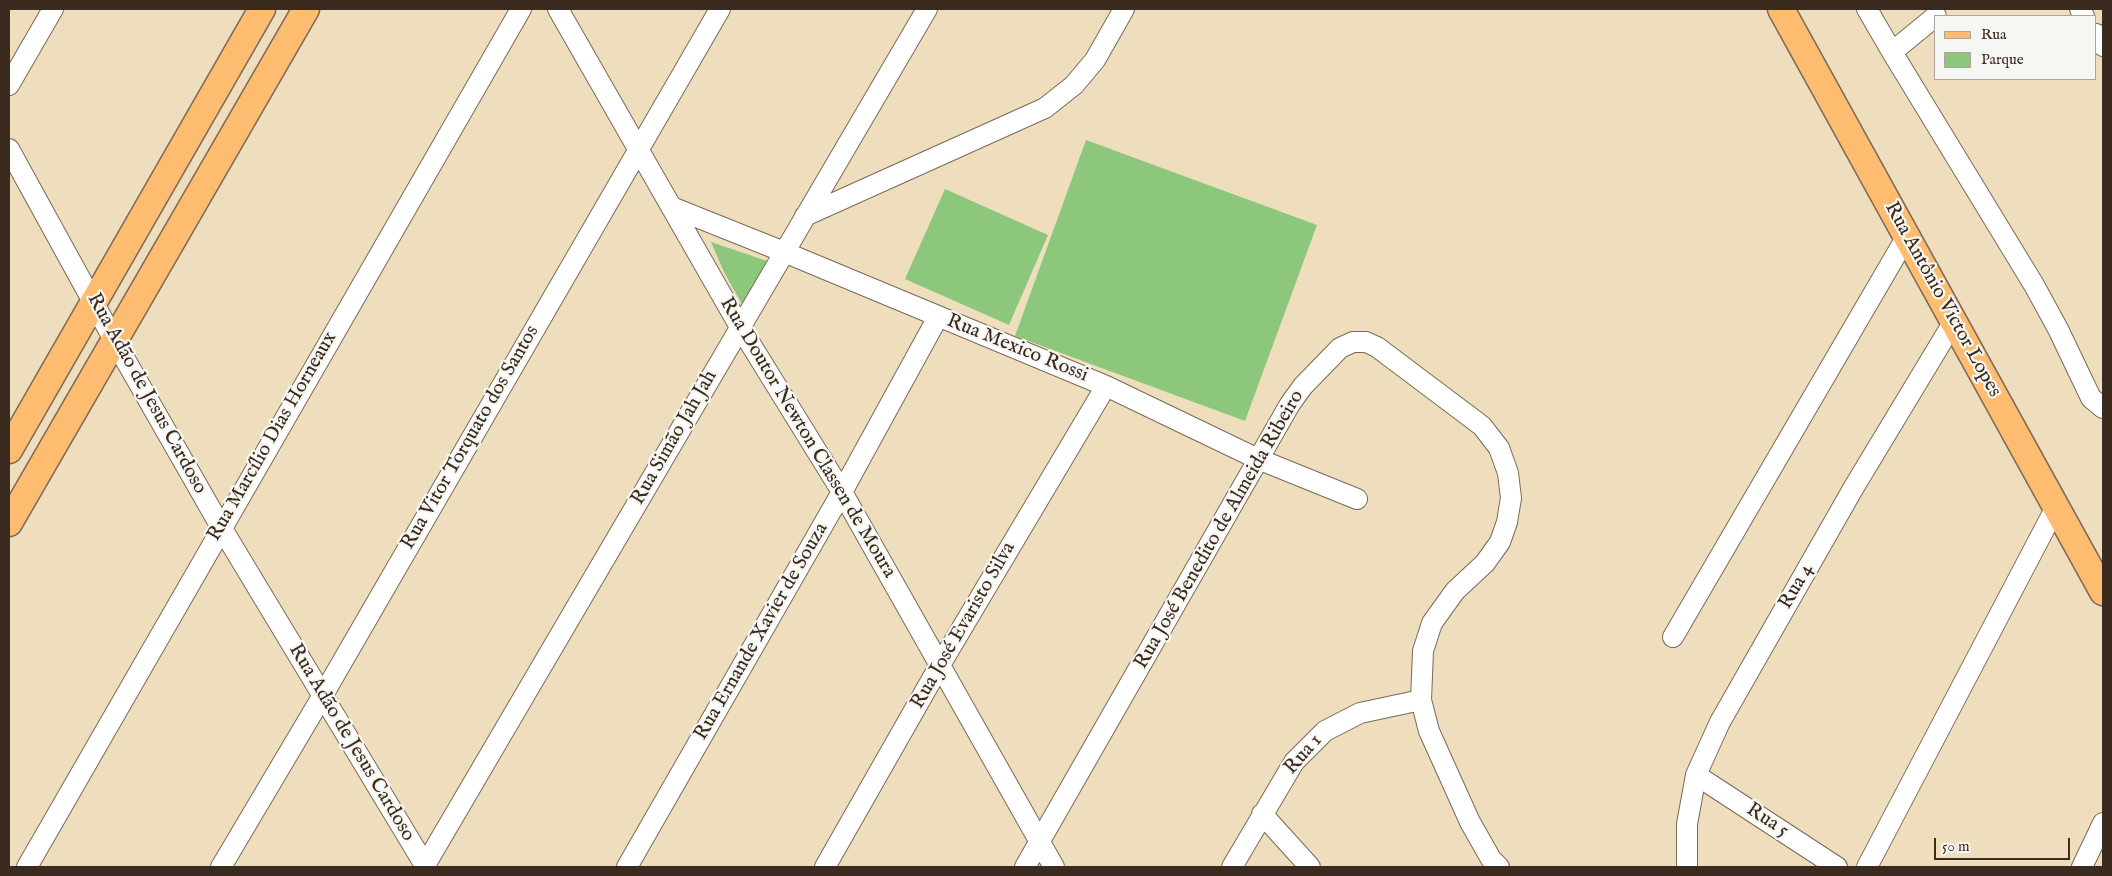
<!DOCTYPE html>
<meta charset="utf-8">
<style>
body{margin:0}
#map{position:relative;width:2112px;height:876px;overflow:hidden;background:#efdebe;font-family:"IM FELL English",serif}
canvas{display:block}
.frame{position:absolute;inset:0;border:10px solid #3b2a1e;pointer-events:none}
.legend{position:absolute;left:1934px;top:15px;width:162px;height:65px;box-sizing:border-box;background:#f6f6f2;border:1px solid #aba49d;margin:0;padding:6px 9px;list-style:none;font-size:15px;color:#3b2a1e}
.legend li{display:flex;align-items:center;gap:10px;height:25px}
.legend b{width:25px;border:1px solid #aba49d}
.scale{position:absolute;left:1934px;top:838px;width:136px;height:22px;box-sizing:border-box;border:2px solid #3b2a1e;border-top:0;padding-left:6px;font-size:15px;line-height:18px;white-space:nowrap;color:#3b2a1e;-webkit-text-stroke:4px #f6f6f2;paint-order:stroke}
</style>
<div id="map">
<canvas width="2112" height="876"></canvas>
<div class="frame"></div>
<ul class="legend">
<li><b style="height:6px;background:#fdbc70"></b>Rua</li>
<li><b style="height:14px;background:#8dc77b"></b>Parque</li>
</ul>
<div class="scale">50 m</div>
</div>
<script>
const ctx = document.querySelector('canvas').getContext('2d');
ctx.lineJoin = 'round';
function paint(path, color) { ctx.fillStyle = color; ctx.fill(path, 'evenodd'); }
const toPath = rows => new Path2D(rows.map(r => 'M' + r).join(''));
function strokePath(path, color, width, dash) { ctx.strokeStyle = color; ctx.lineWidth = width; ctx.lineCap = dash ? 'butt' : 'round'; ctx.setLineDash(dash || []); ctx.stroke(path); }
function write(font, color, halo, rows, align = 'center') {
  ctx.font = font + ' "IM FELL English",serif'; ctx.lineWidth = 4.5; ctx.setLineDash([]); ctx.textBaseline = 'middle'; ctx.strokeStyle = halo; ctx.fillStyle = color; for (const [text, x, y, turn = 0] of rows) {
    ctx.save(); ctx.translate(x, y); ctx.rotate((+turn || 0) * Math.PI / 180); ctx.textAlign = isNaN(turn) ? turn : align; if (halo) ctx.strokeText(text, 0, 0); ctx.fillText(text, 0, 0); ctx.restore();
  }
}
paint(toPath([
 [1086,140,1317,225,1245,421,1015,336],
 [945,189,1048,235,1009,325,905,279],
 [711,242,770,262,743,306,724,272]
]), '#8dc77b');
const minor = toPath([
 [558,9,740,327,842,492,1054,867],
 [1867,9,1892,52,2034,285,2058,329,2091,398,2103,408],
 [2080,9,2084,16],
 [2096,34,2103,46],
 [1892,52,1936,16],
 [9,85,53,9],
 [9,149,114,340,221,527,426,867],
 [674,208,784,252,1106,386,1258,459,1357,499],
 [805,216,1045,108,1074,85,1095,60,1124,9],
 [1673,637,1907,236],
 [1696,775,1837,867],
 [1262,814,1310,867],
 [27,867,521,9],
 [221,867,323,695,720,9],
 [424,867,927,9],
 [627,867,842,492,938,317],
 [825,867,940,665,1106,386],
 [1025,867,1290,404,1303,386,1340,348,1353,342,1366,342,1377,347,1482,426,1499,448,1508,473,1511,498,1507,522,1500,542,1485,563,1455,591,1432,623,1423,651,1421,700,1429,731,1470,822,1491,859,1499,867],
 [1232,867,1294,762,1325,731,1360,713,1421,700],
 [1687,867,1687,824,1696,775,1720,722,1854,487,1953,323],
 [1867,867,2056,507],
 [2082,867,2103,823]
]);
const major = toPath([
 [1781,9,2103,592],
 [9,450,262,9],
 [9,523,306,9]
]);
strokePath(minor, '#7a6956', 22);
strokePath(major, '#7a6956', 29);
strokePath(minor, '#fff', 20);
strokePath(major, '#fdbc70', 26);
write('20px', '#3b2a1e', '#f6f6f2', [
 ["Rua Antônio Victor Lopes",1942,300,61],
 ["Rua Mexico Rossi",1017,349,22],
 ["Rua Adão de Jesus Cardoso",146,394,61],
 ["Rua Marcílio Dias Horneaux",273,437,-60],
 ["Rua Vitor Torquato dos Santos",471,438,-60],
 ["Rua Simão Jah Jah",675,438,-60],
 ["Rua Doutor Newton Classen de Moura",807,438,59],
 ["Rua José Benedito de Almeida Ribeiro",1220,530,-60],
 ["Rua 4",1797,587,-60],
 ["Rua José Evaristo Silva",964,626,-60],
 ["Rua Ernande Xavier de Souza",762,632,-60],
 ["Rua Adão de Jesus Cardoso",351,743,59],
 ["Rua 1",1304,755,-49],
 ["Rua 5",1767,821,33]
]);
</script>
